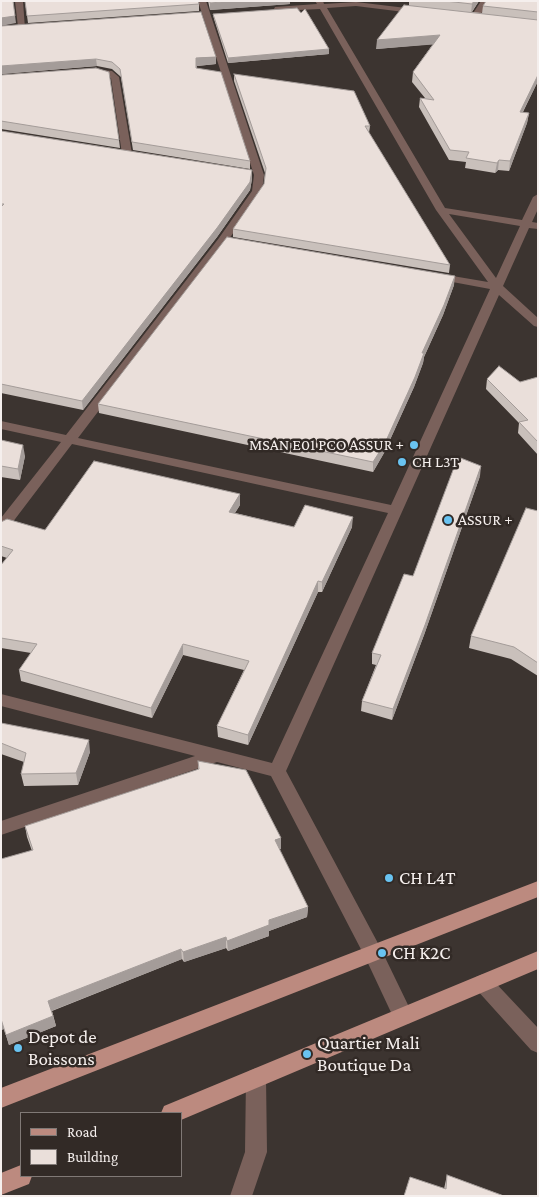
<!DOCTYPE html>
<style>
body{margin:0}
#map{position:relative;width:539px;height:1197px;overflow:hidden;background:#3c3430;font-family:"Crimson Pro",serif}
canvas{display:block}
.frame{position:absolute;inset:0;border:2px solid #f5efed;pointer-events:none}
.legend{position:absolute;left:20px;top:1112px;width:162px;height:65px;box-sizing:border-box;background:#322a26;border:1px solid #807976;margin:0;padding:6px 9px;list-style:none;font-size:15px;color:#f5efed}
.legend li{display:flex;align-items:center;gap:10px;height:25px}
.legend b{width:25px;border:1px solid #807976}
</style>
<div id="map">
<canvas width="539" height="1197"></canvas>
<div class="frame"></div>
<ul class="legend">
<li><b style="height:6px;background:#bc8a7f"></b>Road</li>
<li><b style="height:14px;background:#eadfda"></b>Building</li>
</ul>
</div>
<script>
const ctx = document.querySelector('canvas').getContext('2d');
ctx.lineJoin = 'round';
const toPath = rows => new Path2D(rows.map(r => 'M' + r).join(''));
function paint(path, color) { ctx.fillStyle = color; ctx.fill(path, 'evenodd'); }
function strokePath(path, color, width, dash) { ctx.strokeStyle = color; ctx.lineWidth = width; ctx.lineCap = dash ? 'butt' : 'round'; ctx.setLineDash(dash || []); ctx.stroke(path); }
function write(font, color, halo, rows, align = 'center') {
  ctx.font = font + ' "Crimson Pro",serif'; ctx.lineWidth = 5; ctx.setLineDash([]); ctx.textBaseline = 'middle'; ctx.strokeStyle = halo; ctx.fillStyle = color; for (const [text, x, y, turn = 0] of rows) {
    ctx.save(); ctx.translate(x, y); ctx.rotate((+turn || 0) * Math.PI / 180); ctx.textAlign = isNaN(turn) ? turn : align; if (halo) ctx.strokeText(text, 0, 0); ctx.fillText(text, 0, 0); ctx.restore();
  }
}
paint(toPath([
 [15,1,23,1,25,29,18,27,15,1],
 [198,1,206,1,264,175,262,191,227,242,78,438,391,505,490,289,431,278,429,276,431,274,435,273,488,282,436,210,320,9,278,11,274,9,275,7,317,4,315,1,323,1,324,4,356,2,423,10,424,12,420,14,356,6,327,8,445,208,522,220,533,197,538,194,538,209,532,222,538,223,538,229,529,228,503,286,538,318,538,327,534,326,499,295,286,771,380,947,410,1009,413,1016,410,1023,403,1025,396,1023,366,959,271,776,217,762,1,835,1,821,195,756,1,706,1,694,272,763,388,513,72,444,6,531,1,533,1,518,61,442,1,429,1,421,66,435,219,238,252,191,254,175,198,1],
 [449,214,520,226,496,278,449,214],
 [481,1,489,1,477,20,471,20,470,18,481,1],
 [90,69,112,71,119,77,132,154,130,156,127,157,122,154,111,78,107,75,87,74,87,70,90,69],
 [483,974,490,977,538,1028,538,1053,531,1050,476,989,473,983,476,977,483,974],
 [256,1068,263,1071,266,1078,267,1152,252,1196,230,1196,245,1152,246,1078,249,1071,256,1068]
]), '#7a615b');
paint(toPath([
 [538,881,538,897,1,1108,1,1088,538,881],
 [538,951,538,969,181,1120,181,1113,161,1113,164,1106,538,951],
 [21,1165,21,1176,32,1176,29,1184,1,1195,1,1173,21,1165]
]), '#bc8a7f');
paint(toPath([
 [25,1,199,4,199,11,28,23],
 [208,1,290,1,290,4,210,10],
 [409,1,479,1,472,12,482,13,483,6,538,1,538,81,523,112,529,113,527,123,509,171,498,170,495,173,465,168,466,162,449,160,419,107,420,98,425,98,412,82,413,72,433,44,376,49,409,5],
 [213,14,329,49,329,54,228,63,214,19],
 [1,26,216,64,197,66,197,68,250,161,250,169,133,150,121,77,112,69,97,66,1,74],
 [234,74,370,126,369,133,450,265,449,273,233,237,233,229,264,184,265,173,234,81],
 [1,75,119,140,120,148,1,129],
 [1,131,252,179,250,190,217,237,83,410,1,393],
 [454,285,443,315,424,357,423,363,414,387,384,453,373,472,99,413,98,404],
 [538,377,538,455,518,433,519,423,486,389,487,379,520,382],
 [1,440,25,456,20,480,1,477],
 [480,476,424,635,392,720,361,711,362,701,376,665,372,664,372,653,413,576],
 [240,505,235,513,294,527,352,527,322,592,318,592,248,745,218,737,217,726,244,670,183,655,152,718,21,681,19,670,31,653,1,648,1,565,7,558,1,556,1,522,45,530],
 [538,511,538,676,511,659,469,648,471,636],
 [1,723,90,752,78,785,24,786,21,774,24,762,1,754],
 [198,761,281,849,279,849,308,907,307,917,269,931,269,936,228,951,226,948,184,962,182,959,52,1011,56,1026,9,1045,4,1029,1,1030,1,859,32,851,27,837,25,826,198,770],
 [447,1175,504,1196,444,1189]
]), '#c9c0bb');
paint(toPath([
 [13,1,16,23,1,26,1,18],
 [233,1,290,1,290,4,210,10,210,3],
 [474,1,479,1,471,13,472,4],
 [440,35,439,44,376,49,377,40],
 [329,49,329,54,228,63,228,58],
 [216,57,216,64,197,66,196,76,196,58],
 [96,59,97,66,1,74,1,66],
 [538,75,538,81,518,121,520,112],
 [529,113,527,123,509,171,510,161],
 [499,160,498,170,495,173,497,163],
 [252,170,252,179,250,190,217,237,83,410,82,401],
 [455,276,454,285,443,315,424,357,423,363,414,387,384,453,373,472,373,462,422,353],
 [23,445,25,456,20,480,18,469],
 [481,466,480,476,424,635,392,720,393,709],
 [240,494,240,505,229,522,229,512],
 [353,517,352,527,322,592,322,582],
 [318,581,318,592,248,745,248,735],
 [183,644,183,655,152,718,151,708],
 [89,740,90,752,78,785,76,773],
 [281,838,281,849,275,851,275,840],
 [308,907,307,917,269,931,269,936,228,951,227,941,269,920],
 [226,937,226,948,184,962,183,952],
 [181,949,182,959,51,1011,48,1001],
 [53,1016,56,1026,9,1045,6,1035],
 [1,1019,4,1029,1,1030]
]), '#a49c99');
const building = toPath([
 [1,1,13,1,15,16,1,18,1,1],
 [25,1,198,1,199,4,27,16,25,1],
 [210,1,233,1,210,3,210,1],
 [445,1,474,1,472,4,445,1],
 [486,1,538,1,538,12,483,6,486,1],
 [404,5,538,20,538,75,520,112,529,113,510,161,499,160,497,163,466,158,469,152,450,150,420,98,434,100,413,72,440,35,377,40,404,5],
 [297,8,301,13,305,9,329,49,228,58,213,14,297,8],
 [201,12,216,57,196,58,196,68,221,72,250,161,132,142,120,69,112,62,96,59,1,66,1,26,201,12],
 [96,68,109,72,119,140,1,121,1,75,96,68],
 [234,74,354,91,370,126,365,126,450,265,233,229,264,184,266,168,234,74],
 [1,131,252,170,250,182,217,228,82,401,1,384,1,207,4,204,1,204,1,131],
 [227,237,455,276,444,305,422,353,424,353,415,377,385,443,373,462,98,404,227,237],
 [499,366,520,382,538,377,538,442,519,422,528,420,487,379,499,366],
 [1,440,23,445,18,469,1,466,1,440],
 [458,457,481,466,425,625,393,709,362,701,381,655,372,653,404,574,413,576,458,457],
 [94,461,240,494,229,512,294,527,305,505,353,517,322,582,318,581,248,735,217,726,249,661,183,644,151,708,19,670,37,644,1,638,1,565,13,550,1,546,1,522,7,519,45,530,94,461],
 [526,508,538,511,538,663,514,647,471,636,526,508],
 [1,723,89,740,76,773,21,774,26,753,1,743,1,723],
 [198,761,246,770,281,838,275,840,308,907,269,920,269,925,227,941,226,937,183,952,181,949,48,1001,53,1016,6,1035,1,1019,1,859,33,850,25,826,199,769,198,761],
 [447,1175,504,1196,404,1196,410,1177,446,1189,447,1175]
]);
paint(building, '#eadfda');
strokePath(building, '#a49c99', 1);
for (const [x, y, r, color] of [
 [414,445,5,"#69c3f1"],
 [402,462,5,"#69c3f1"],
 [448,520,5,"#69c3f1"],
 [389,878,5,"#69c3f1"],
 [382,953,5,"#69c3f1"],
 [18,1048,5,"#69c3f1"],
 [307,1054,5,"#69c3f1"]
]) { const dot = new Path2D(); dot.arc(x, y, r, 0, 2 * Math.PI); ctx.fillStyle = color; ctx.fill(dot); strokePath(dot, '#322a26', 2); }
write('16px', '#f5efed', '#322a26', [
 ["MSAN E01 PCO ASSUR +",404,445,"right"],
 ["CH L3T",412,462],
 ["ASSUR +",458,520]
], 'left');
write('19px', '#f5efed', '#322a26', [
 ["CH L4T",399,878],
 ["CH K2C",392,953],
 ["Depot de",28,1037],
 ["Boissons",28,1059],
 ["Quartier Mali",317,1043],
 ["Boutique Da",317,1065]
], 'left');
</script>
